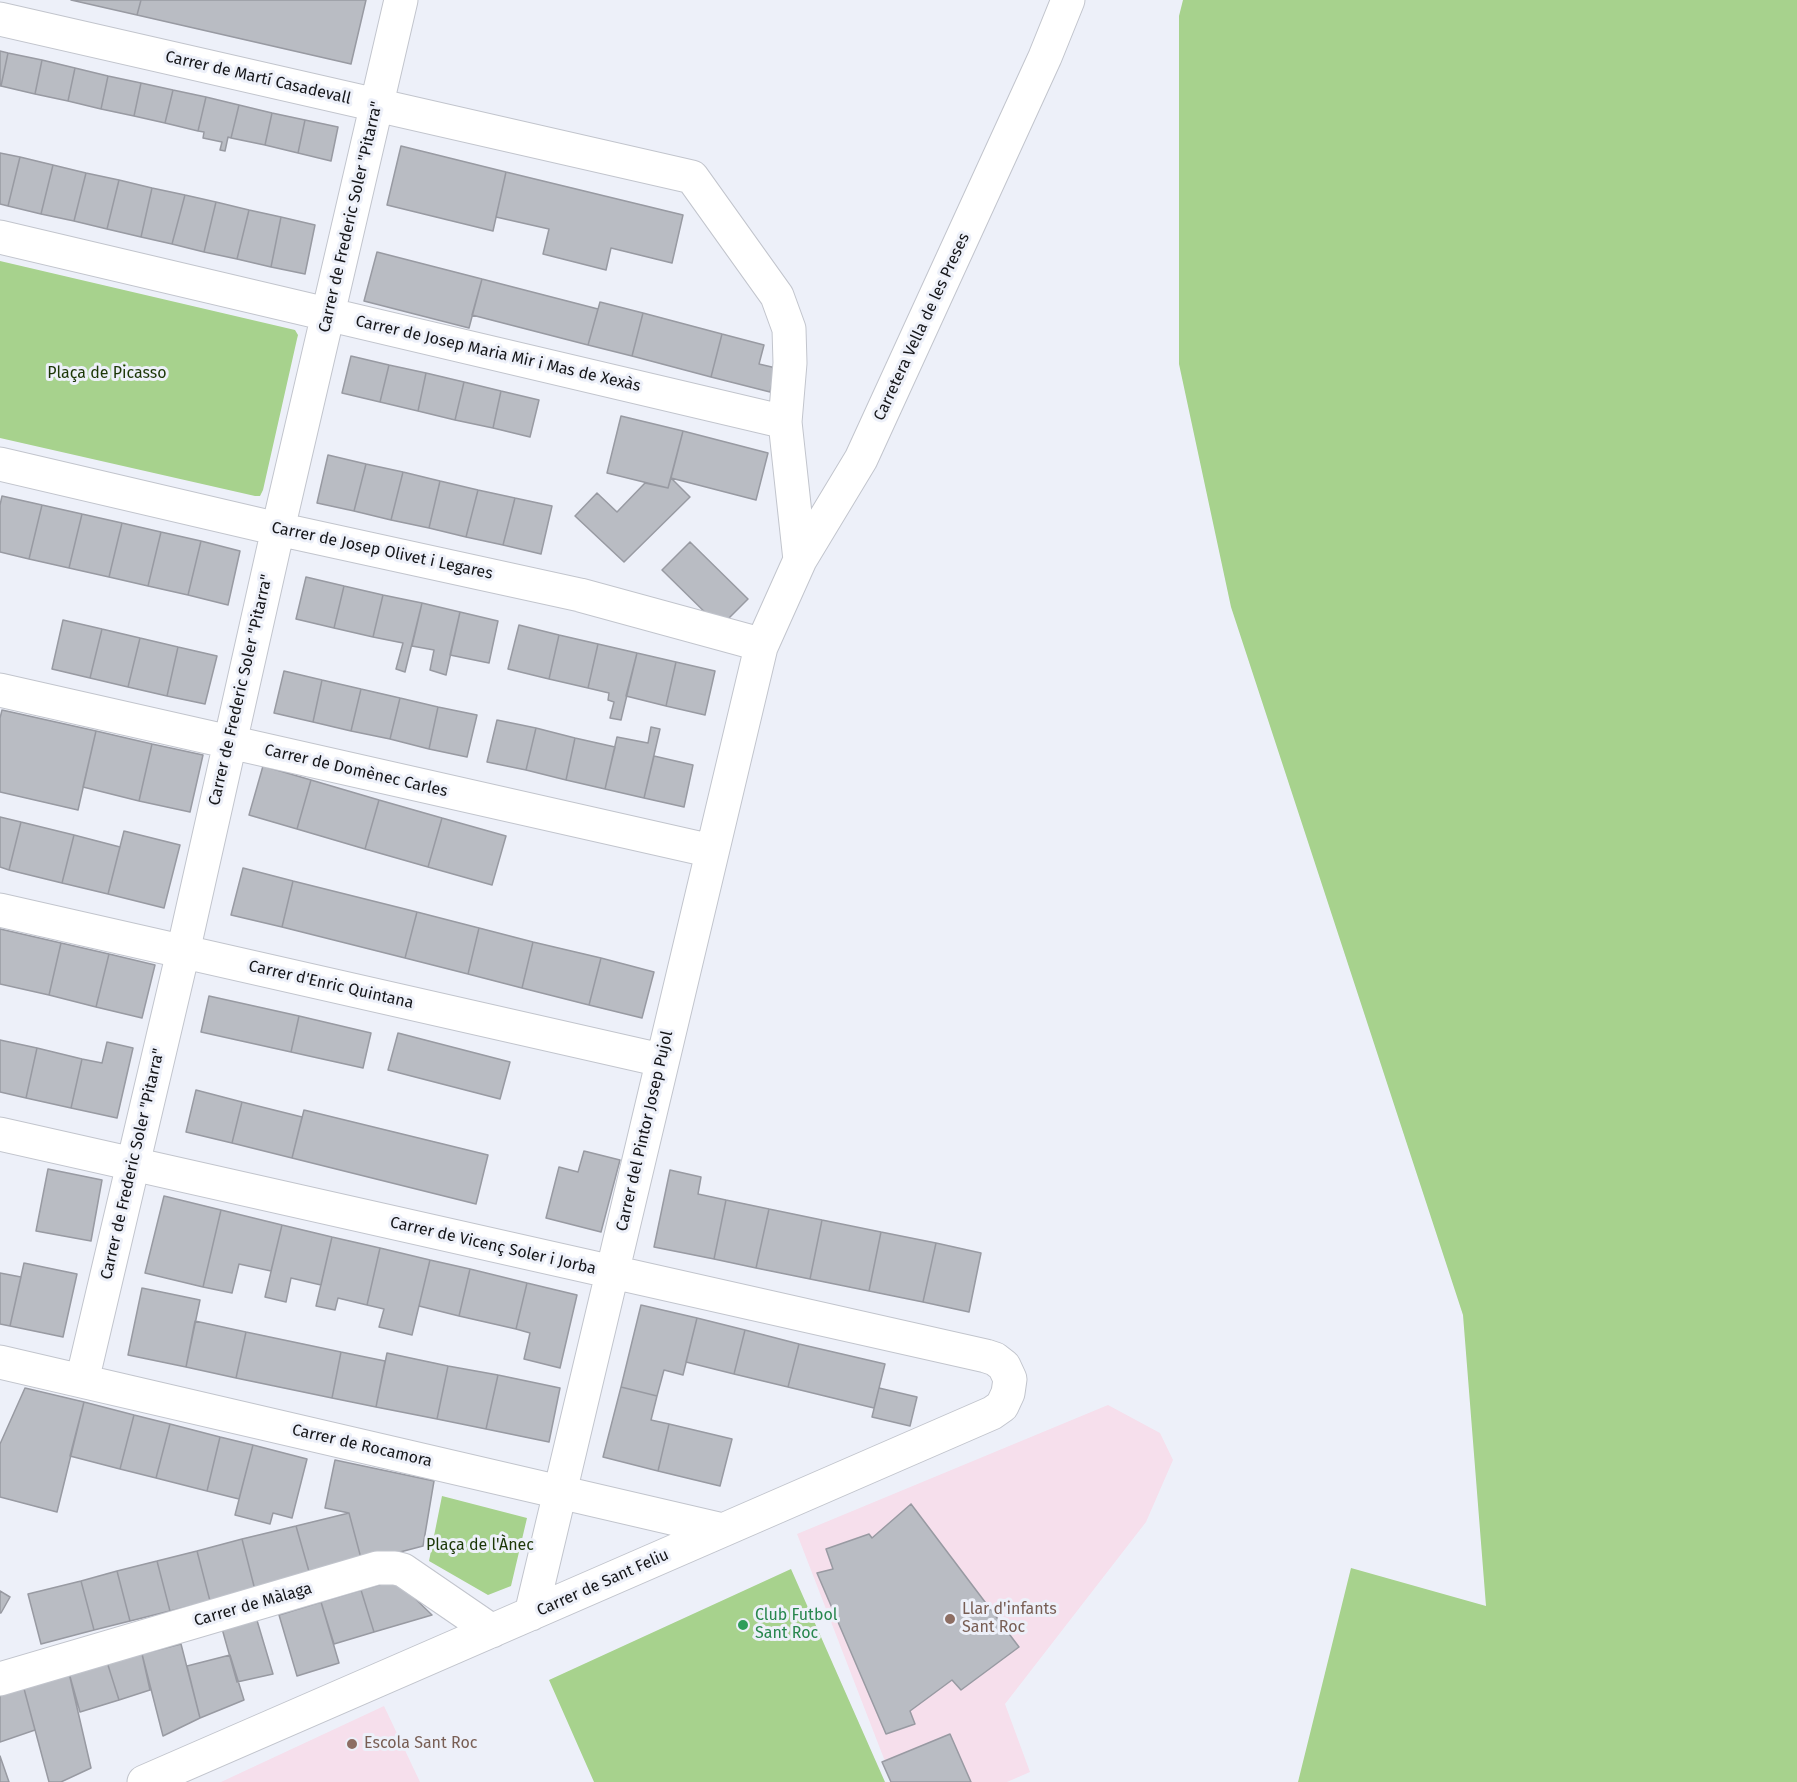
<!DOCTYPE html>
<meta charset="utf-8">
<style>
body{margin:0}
canvas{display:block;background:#edf0f9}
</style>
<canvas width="1797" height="1782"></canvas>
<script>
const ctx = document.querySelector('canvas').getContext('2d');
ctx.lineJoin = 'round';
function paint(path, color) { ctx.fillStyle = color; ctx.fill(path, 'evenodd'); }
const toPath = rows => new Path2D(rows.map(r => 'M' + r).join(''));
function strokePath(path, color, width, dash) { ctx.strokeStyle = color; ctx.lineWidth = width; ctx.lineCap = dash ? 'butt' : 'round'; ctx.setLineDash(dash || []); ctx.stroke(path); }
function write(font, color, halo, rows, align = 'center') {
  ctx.font = font + ' "Fira Sans",sans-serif'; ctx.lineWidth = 6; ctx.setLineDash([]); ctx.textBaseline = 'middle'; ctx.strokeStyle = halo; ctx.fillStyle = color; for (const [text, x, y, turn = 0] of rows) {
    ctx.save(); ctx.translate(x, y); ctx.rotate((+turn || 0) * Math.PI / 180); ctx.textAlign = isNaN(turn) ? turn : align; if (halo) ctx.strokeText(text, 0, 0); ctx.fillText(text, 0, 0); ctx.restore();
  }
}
paint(toPath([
 [1108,1405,1160,1433,1173,1460,1146,1522,1005,1704,1030,1772,1007,1782,893,1782,797,1534],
 [384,1706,420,1782,221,1782]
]), '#f6dfec');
paint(toPath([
 [1183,0,1797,0,1797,1782,1298,1782,1351,1568,1486,1606,1463,1315,1231,607,1179,364,1179,16],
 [0,261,295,330,298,335,297,339,263,490,260,496,255,496,0,438],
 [442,1496,527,1518,511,1586,488,1595,429,1561],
 [791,1569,885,1782,594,1782,549,1680]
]), '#a7d28d');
const building = toPath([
 [71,0,141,0,137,15,71,0],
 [141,0,366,0,351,64,137,15,141,0],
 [0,51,8,53,1,86,0,86,0,51],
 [8,53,42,60,35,94,1,86,8,53],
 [42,60,75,68,68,101,35,94,42,60],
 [75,68,108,76,101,109,68,101,75,68],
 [108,76,141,83,134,116,101,109,108,76],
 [141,83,173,90,165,123,134,116,141,83],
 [173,90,206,97,198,131,165,123,173,90],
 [206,97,239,105,231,138,228,137,225,151,220,150,222,142,203,138,204,132,198,131,206,97],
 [239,105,272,113,265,145,231,138,239,105],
 [272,113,305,120,298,153,265,145,272,113],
 [305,120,338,127,331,161,298,153,305,120],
 [401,146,506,172,493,231,387,205,401,146],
 [0,153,20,157,8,206,0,204,0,153],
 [20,157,53,165,41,214,8,206,20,157],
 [53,165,86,173,74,221,41,214,53,165],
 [506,172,683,215,672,263,611,248,606,270,543,254,549,229,496,217,506,172],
 [86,173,119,180,107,229,74,221,86,173],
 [119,180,152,188,141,237,107,229,119,180],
 [152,188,185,195,172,244,141,237,152,188],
 [185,195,216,202,204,252,172,244,185,195],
 [216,202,249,210,237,259,204,252,216,202],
 [249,210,281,217,271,267,237,259,249,210],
 [281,217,315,225,305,274,271,267,281,217],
 [377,252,482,279,469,328,364,301,377,252],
 [482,279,598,309,588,345,472,315,482,279],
 [600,302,643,313,632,356,588,345,600,302],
 [643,313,722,334,711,377,632,356,643,313],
 [722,334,764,345,759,364,776,368,770,392,711,377,722,334],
 [351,356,389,365,380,402,342,393,351,356],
 [389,365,426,373,418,411,380,402,389,365],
 [426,373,464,382,455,420,418,411,426,373],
 [464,382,501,391,493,428,455,420,464,382],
 [501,391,539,400,530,437,493,428,501,391],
 [621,416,683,431,668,488,607,473,621,416],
 [683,431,768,453,756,500,671,478,683,431],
 [328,455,366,464,354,511,317,503,328,455],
 [366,464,403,472,391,520,354,511,366,464],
 [403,472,440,481,429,528,391,520,403,472],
 [671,478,690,497,624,562,575,516,597,493,617,512,645,483,668,488,671,478],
 [440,481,478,490,466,537,429,528,440,481],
 [478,490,515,498,503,545,466,537,478,490],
 [2,496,42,505,29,559,0,552,0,505,2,496],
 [515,498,552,506,541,554,503,545,515,498],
 [42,505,82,514,69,568,29,559,42,505],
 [82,514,122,523,109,577,69,568,82,514],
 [122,523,161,532,148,586,109,577,122,523],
 [161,532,201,541,188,595,148,586,161,532],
 [201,541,240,551,228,605,188,595,201,541],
 [690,542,748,599,720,627,662,570,690,542],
 [306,577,344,586,334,628,296,619,306,577],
 [344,586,383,595,373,637,334,628,344,586],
 [383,595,422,603,405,672,396,669,403,643,373,637,383,595],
 [422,603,460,612,446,675,430,670,434,650,412,646,422,603],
 [460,612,498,621,489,663,450,655,460,612],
 [63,620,102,629,90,678,52,669,63,620],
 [519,625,559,635,549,679,508,669,519,625],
 [102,629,140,638,128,687,90,678,102,629],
 [559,635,598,644,588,688,549,679,559,635],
 [140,638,178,647,167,696,128,687,140,638],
 [598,644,637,653,621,720,610,718,614,702,608,700,609,693,588,688,598,644],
 [178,647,217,656,205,704,167,696,178,647],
 [637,653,676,662,666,706,626,696,637,653],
 [676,662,715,671,705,715,666,706,676,662],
 [284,671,322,680,313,722,274,713,284,671],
 [322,680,361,689,351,731,313,722,322,680],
 [361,689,400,698,390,739,351,731,361,689],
 [400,698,438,707,429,749,390,739,400,698],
 [438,707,477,715,467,757,429,749,438,707],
 [2,710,96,731,78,810,0,792,0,718,2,710],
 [497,720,536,728,526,770,487,762,497,720],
 [651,727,660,729,644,798,605,789,617,737,648,743,651,727],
 [536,728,575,738,566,780,526,770,536,728],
 [96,731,152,744,139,801,83,787,96,731],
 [575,738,615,747,605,789,566,780,575,738],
 [152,744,203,755,190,812,139,801,152,744],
 [654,756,693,765,684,807,644,798,654,756],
 [263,766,311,780,297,829,249,815,263,766],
 [311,780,379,800,365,849,297,829,311,780],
 [379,800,442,818,428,867,365,849,379,800],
 [0,817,21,822,9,870,0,867,0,817],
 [442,818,506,836,492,885,428,867,442,818],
 [21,822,74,835,62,883,9,870,21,822],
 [124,831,180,845,164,908,108,894,124,831],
 [74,835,120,847,108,894,62,883,74,835],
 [243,868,293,881,282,927,231,915,243,868],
 [293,881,417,912,405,958,282,927,293,881],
 [417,912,479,928,468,974,405,958,417,912],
 [479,928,533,942,522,988,468,974,479,928],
 [0,929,61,943,49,995,0,984,0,929],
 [533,942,601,958,589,1005,522,988,533,942],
 [61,943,109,954,96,1007,49,995,61,943],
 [109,954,155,965,142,1018,96,1007,109,954],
 [601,958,654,972,642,1018,589,1005,601,958],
 [209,996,299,1016,291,1052,201,1032,209,996],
 [299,1016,371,1033,363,1068,291,1052,299,1016],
 [398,1033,510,1062,500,1099,388,1070,398,1033],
 [0,1040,37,1048,26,1098,0,1092,0,1040],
 [107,1042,133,1048,117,1118,71,1108,82,1059,102,1063,107,1042],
 [37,1048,82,1059,71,1108,26,1098,37,1048],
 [196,1090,242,1102,232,1143,186,1132,196,1090],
 [242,1102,302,1117,292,1158,232,1143,242,1102],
 [304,1110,488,1155,476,1204,292,1158,304,1110],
 [584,1151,620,1160,601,1232,546,1218,559,1167,578,1172,584,1151],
 [48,1169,102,1180,91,1241,36,1231,48,1169],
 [670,1170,701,1177,698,1194,726,1200,714,1259,654,1247,670,1170],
 [164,1196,221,1210,203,1287,145,1273,164,1196],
 [726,1200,769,1209,756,1268,714,1259,726,1200],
 [769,1209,822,1220,810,1279,756,1268,769,1209],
 [221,1210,282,1225,271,1271,239,1264,232,1293,203,1287,221,1210],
 [822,1220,881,1232,869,1291,810,1279,822,1220],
 [282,1225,332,1237,321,1285,291,1278,286,1302,265,1297,282,1225],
 [881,1232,936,1243,923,1302,869,1291,881,1232],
 [332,1237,380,1248,367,1305,338,1298,335,1310,316,1306,332,1237],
 [936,1243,981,1253,969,1312,923,1302,936,1243],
 [380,1248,430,1260,412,1335,379,1327,384,1309,367,1305,380,1248],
 [430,1260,470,1269,459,1316,419,1306,430,1260],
 [24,1263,77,1274,63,1337,10,1326,24,1263],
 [470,1269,527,1283,516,1329,459,1316,470,1269],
 [0,1273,21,1277,10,1326,0,1324,0,1273],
 [527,1283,577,1295,560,1368,524,1359,530,1333,516,1329,527,1283],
 [142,1288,200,1300,186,1367,128,1355,142,1288],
 [641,1305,697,1318,683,1375,664,1370,657,1396,621,1387,641,1305],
 [697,1318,745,1330,734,1374,686,1362,697,1318],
 [195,1321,246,1332,236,1378,186,1367,195,1321],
 [745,1330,799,1344,788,1387,734,1374,745,1330],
 [246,1332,341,1352,332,1398,236,1378,246,1332],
 [799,1344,885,1364,874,1408,788,1387,799,1344],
 [341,1352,385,1361,376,1407,332,1398,341,1352],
 [387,1353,448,1366,437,1419,376,1407,387,1353],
 [448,1366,498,1375,486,1429,437,1419,448,1366],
 [498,1375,560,1388,549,1442,486,1429,498,1375],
 [621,1387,657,1396,651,1420,669,1424,658,1471,603,1457,621,1387],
 [25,1388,84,1402,57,1512,0,1497,0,1444,25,1388],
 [879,1388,917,1397,910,1426,872,1417,879,1388],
 [84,1402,134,1415,120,1469,70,1456,84,1402],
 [134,1415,170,1424,156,1478,120,1469,134,1415],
 [170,1424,220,1437,207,1491,156,1478,170,1424],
 [669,1424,732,1439,720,1486,658,1471,669,1424],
 [220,1437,253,1445,239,1499,207,1491,220,1437],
 [253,1445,307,1459,292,1518,273,1513,270,1524,235,1515,253,1445],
 [335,1460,434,1481,423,1546,362,1562,349,1513,325,1508,335,1460],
 [911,1504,1019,1647,961,1690,952,1680,910,1711,915,1724,886,1734,817,1573,833,1569,826,1549,869,1534,872,1538,911,1504],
 [349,1513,362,1562,310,1575,296,1526,349,1513],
 [296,1526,310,1575,255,1590,242,1539,296,1526],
 [242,1539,255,1590,210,1601,197,1551,242,1539],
 [197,1551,210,1601,170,1611,157,1561,197,1551],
 [157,1561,170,1611,130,1621,117,1571,157,1561],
 [117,1571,130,1621,94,1630,81,1581,117,1571],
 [396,1580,432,1615,374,1632,361,1590,396,1580],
 [81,1581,94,1630,41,1644,28,1594,81,1581],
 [361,1590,374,1632,334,1644,321,1602,361,1590],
 [0,1591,10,1597,1,1613,0,1613,0,1591],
 [321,1602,339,1663,297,1676,279,1615,321,1602],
 [256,1617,273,1674,237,1682,221,1625,256,1617],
 [181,1644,200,1718,163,1736,142,1654,181,1644],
 [142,1654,150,1690,119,1700,107,1662,142,1654],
 [230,1655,244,1700,200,1718,187,1666,230,1655],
 [107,1662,119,1700,80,1712,69,1673,107,1662],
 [69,1673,91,1768,61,1782,49,1782,23,1685,69,1673],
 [23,1685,35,1730,0,1742,0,1692,23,1685],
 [950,1734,971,1782,891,1782,882,1762,950,1734],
 [0,1756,9,1782,0,1782,0,1756]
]);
paint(building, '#b9bcc3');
strokePath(building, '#989aa2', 1.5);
const street = toPath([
 [0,19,692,177,777,296,789,329,790,363,785,422,800,560],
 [0,237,785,422],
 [0,464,278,529,580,595,752,642,761,647],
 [0,690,712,851],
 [0,910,661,1060],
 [0,1134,986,1356,995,1359,1004,1366,1010,1379,1008,1393,1002,1406,992,1413,144,1782],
 [0,1362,723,1530],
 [82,1381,183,952,278,529,401,0],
 [531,1614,761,647,800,560,861,459,1045,57,1068,0],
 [0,1679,377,1568,395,1568,403,1570,492,1631]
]);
strokePath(street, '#c2c5cd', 35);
strokePath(street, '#fff', 33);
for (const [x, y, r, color] of [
 [950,1619,6,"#8d6e63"],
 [743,1625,6,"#2e9e5b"],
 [352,1744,6,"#8d6e63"]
]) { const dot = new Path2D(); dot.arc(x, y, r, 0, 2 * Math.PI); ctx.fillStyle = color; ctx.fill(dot); strokePath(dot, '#edf0f9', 2); }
write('16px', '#151619', '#edf0f9', [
 ["Carrer de Martí Casadevall",258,78,13],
 ["Carrer de Frederic Soler \"Pitarra\"",351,217,-77],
 ["Carretera Vella de les Preses",922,327,-65],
 ["Carrer de Josep Maria Mir i Mas de Xexàs",498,354,13],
 ["Carrer de Josep Olivet i Legares",382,551,12],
 ["Carrer de Frederic Soler \"Pitarra\"",241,690,-77],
 ["Carrer de Domènec Carles",356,771,13],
 ["Carrer d'Enric Quintana",331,985,13],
 ["Carrer del Pintor Josep Pujol",645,1131,-77],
 ["Carrer de Frederic Soler \"Pitarra\"",133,1164,-77],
 ["Carrer de Vicenç Soler i Jorba",493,1246,13],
 ["Carrer de Rocamora",362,1446,13],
 ["Carrer de Sant Feliu",603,1583,-24],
 ["Carrer de Màlaga",253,1605,-16]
]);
write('16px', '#1c3706', '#edf0f9', [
 ["Plaça de Picasso",107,374],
 ["Plaça de l'Ànec",480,1546]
]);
write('16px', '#785e54', '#edf0f9', [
 ["Llar d'infants",962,1610],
 ["Sant Roc",962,1628],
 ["Escola Sant Roc",364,1744]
], 'left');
write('16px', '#27864d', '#edf0f9', [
 ["Club Futbol",755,1616],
 ["Sant Roc",755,1634]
], 'left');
</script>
